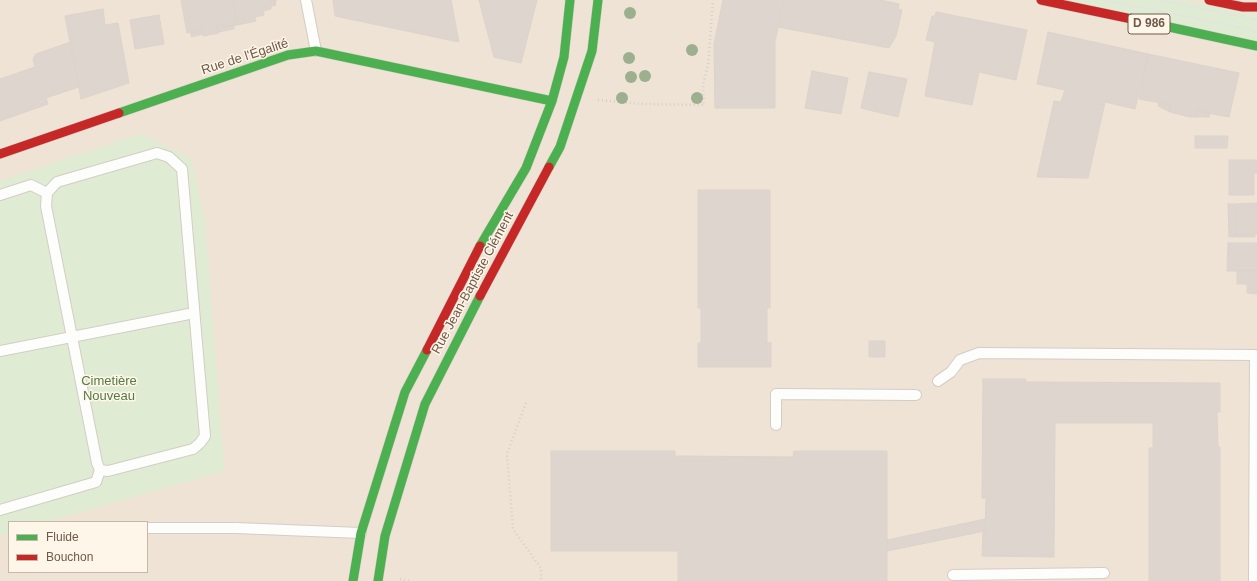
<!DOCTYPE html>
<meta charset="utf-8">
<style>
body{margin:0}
#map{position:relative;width:1257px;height:581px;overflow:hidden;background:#f4f0e8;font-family:Helvetica,sans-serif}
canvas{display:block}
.legend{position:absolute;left:8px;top:521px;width:140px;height:52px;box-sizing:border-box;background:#fef6e8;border:1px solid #c5b7a9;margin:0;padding:5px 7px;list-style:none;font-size:12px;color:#70594a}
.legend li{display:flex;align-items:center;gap:8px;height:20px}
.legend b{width:20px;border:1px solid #c5b7a9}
</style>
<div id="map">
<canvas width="1257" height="581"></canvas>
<ul class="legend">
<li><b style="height:5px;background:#4caf50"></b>Fluide</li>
<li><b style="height:5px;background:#c62828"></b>Bouchon</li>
</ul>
</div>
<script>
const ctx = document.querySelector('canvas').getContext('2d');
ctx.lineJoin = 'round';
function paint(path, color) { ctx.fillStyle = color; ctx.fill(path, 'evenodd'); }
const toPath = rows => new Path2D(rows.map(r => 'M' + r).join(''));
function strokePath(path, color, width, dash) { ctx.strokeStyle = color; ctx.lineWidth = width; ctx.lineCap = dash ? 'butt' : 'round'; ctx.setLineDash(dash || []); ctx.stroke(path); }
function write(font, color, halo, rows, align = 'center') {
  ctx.font = font + ' Helvetica,sans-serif'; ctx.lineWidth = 3; ctx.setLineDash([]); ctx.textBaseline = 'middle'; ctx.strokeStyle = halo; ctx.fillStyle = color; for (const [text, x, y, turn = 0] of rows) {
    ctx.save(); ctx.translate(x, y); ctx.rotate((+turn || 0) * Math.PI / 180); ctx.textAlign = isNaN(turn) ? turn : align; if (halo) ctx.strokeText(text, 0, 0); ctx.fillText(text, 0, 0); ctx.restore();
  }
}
paint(toPath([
 [0,0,1257,0,1257,581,0,581],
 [9,522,147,522,147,572,9,572]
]), '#eee3d5');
paint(toPath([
 [1062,0,1182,0,1242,12,1257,13,1257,42],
 [140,134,191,158,205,220,224,471,47,522,9,522,9,533,0,536,0,181]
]), '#e0ebd3');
const building = toPath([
 [181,0,233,0,237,25,224,27,224,24,217,25,219,33,203,36,202,30,187,33,181,0],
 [233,0,277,0,275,0,276,5,271,6,271,9,263,11,264,15,255,17,256,21,237,25,233,0],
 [333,0,451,0,459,42,335,16,333,0],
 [479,0,537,0,521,63,494,57,479,0],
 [723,0,784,0,775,42,775,108,715,108,714,44,723,0],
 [784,0,880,0,899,4,898,9,902,10,896,36,889,48,778,27,784,0],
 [103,9,105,25,118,23,129,83,81,99,65,16,103,9],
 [936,12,1027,30,1016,80,979,72,972,105,925,96,935,42,926,40,932,16,935,16,936,12],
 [159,15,164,44,135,49,130,20,159,15],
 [224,24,224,27,234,25,234,29,218,32,217,25,224,24],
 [202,30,203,34,191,37,191,33,202,30],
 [1048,32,1148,54,1135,109,1105,102,1088,178,1037,177,1054,101,1061,102,1065,90,1037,84,1048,32],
 [71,42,79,87,46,98,48,104,0,121,0,79,35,67,33,59,36,54,71,42],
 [1148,54,1239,73,1229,117,1198,111,1196,117,1190,117,1170,112,1171,105,1139,99,1148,54],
 [812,71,848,78,841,114,805,108,812,71],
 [869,72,907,79,898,117,861,108,869,72],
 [1159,103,1171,105,1170,112,1158,106,1159,103],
 [1198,111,1210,113,1209,117,1196,117,1198,111],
 [1195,136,1228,136,1227,148,1195,148,1195,136],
 [1229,160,1257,160,1257,173,1254,173,1254,195,1229,195,1229,160],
 [698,190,770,190,770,308,767,308,767,343,771,342,771,367,698,367,698,343,701,343,701,308,698,308,698,190],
 [1257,203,1257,234,1235,235,1235,204,1257,203],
 [1228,204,1235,204,1235,235,1255,234,1255,237,1229,237,1228,204],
 [1228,243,1257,243,1257,271,1227,271,1228,243],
 [1237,271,1257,271,1257,294,1247,293,1247,284,1237,284,1237,271],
 [869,341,885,341,885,357,869,357,869,341],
 [983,379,1026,379,1026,382,1220,383,1220,412,1217,412,1218,447,1220,447,1220,581,1149,581,1149,448,1153,448,1153,423,1055,423,1054,557,982,556,983,532,985,532,986,498,982,498,983,379],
 [551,451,675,451,675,456,793,457,794,451,887,451,887,581,678,581,678,551,551,551,551,451],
 [985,519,985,531,887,551,887,540,985,519]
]);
paint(building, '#ded6ce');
strokePath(building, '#ddd3cb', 1);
const lane = toPath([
 [306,0,316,51],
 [157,153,169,157,182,169,205,436,200,443,193,449,108,471,100,470,97,463,46,206,47,193,57,182,157,153],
 [0,195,31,185,47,193],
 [0,351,194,313],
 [938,381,951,372,960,360,979,353,1255,355,1254,581],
 [776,425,776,394,916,395],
 [0,510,96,482,100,470],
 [147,528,236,528,361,533],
 [953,575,1104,573]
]);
const fast = toPath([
 [1146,22,1257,46],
 [119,113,288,55,316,51,552,101],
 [549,167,560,147,592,51,598,0],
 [480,246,526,168,552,101,564,57,570,0],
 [353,581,361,533,405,392,427,350],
 [378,581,385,536,425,404,480,296]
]);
const jam = toPath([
 [1041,0,1146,22],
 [1209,0,1243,7,1257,7],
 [0,154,119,113],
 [480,296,549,167],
 [427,350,480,246]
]);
strokePath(lane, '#d3cdc5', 12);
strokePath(fast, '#d4cdc4', 10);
strokePath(jam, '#d4cdc4', 10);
strokePath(toPath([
 [598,100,644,104,704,105,703,84,708,66,713,0],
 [526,403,507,454,513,529,541,568,541,581],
 [400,579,409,581]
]), '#d6cfca', 2.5, [1, 3]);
strokePath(lane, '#fdfdfc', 10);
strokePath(fast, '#4caf50', 9);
strokePath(jam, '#c62828', 9);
strokePath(toPath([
 [1104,0,1257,31],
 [1158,0,1257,20]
]), '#e4e1e4', 1);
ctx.fillStyle = '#9cb08f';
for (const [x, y] of [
 [630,13],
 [692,50],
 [629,58],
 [645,76],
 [631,77],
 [622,98],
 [697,98]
]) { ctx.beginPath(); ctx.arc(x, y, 6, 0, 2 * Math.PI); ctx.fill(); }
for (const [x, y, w] of [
 [1149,24,42]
]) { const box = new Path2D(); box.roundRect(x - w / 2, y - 10, w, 20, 3); ctx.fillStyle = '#fef6e8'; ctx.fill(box); strokePath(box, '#70594a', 1); }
write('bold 12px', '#70594a', null, [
 ["D 986",1149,24]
]);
write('13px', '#70594a', '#fef6e8', [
 ["Rue de l'Égalité",245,57,-18],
 ["Rue Jean-Baptiste Clément",473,283,-62]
]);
write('13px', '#547b46', '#fef6e8', [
 ["Cimetière",109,381],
 ["Nouveau",109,396]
]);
</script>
